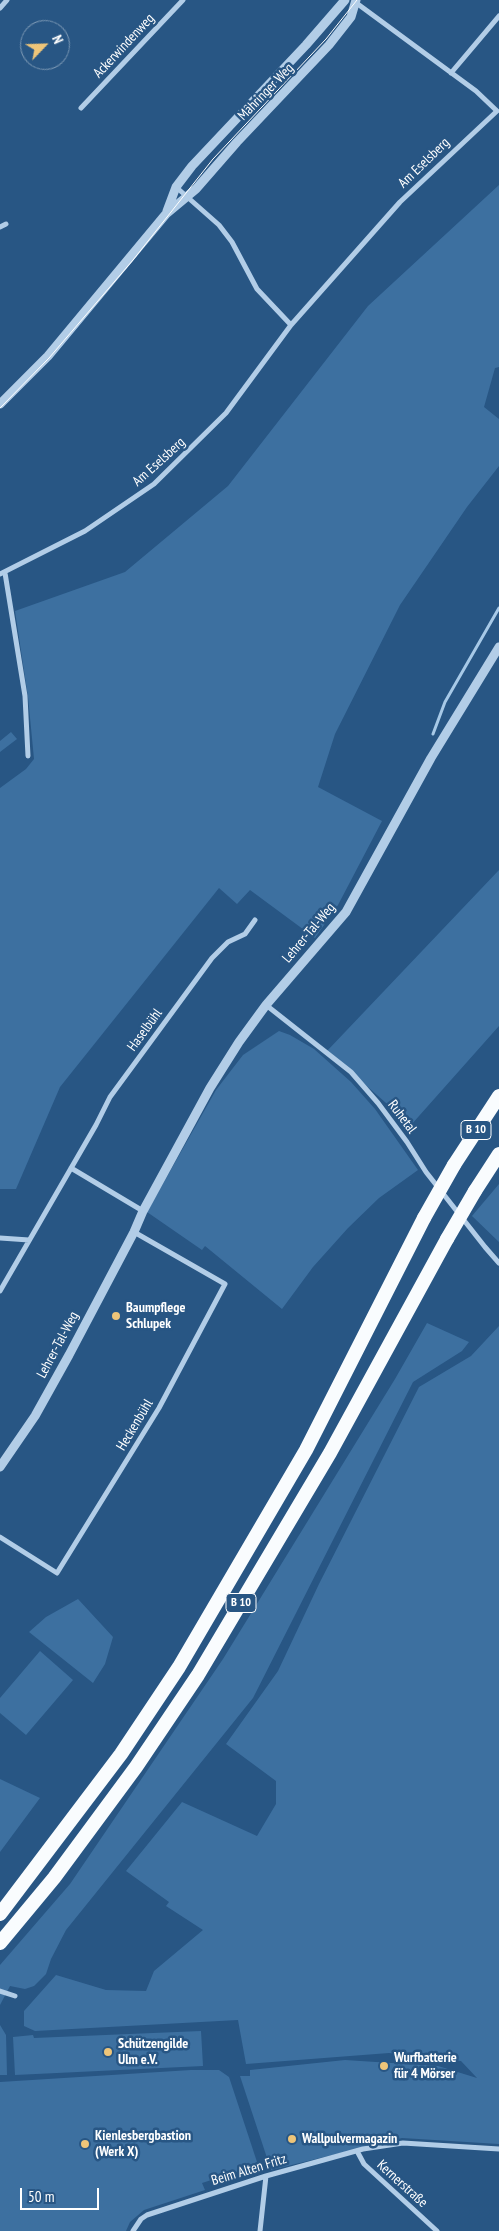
<!DOCTYPE html>
<meta charset="utf-8">
<style>
body{margin:0}
#map{position:relative;width:499px;height:2231px;overflow:hidden;background:#285684;font-family:"PT Sans Narrow",sans-serif}
canvas{display:block}
.north{position:absolute;left:20px;top:20px;width:50px;height:50px;box-sizing:border-box;background:#285684;border:1px solid #7e9ab5;border-radius:50%;rotate:66deg;font-size:14px;font-weight:700;line-height:20px;text-align:center;color:#fff}
.north::after{content:'';display:block;margin:auto;width:18px;height:22px;background:#eec579;clip-path:polygon(50% 0,100% 100%,50% 72%,0 100%)}
.scale{position:absolute;left:20px;top:2188px;width:79px;height:22px;box-sizing:border-box;border:2px solid #fff;border-top:0;padding-left:6px;font-size:15px;line-height:18px;white-space:nowrap;color:#fff;-webkit-text-stroke:4px #285684;paint-order:stroke}
</style>
<div id="map">
<canvas width="499" height="2231"></canvas>
<div class="north">N</div>
<div class="scale">50 m</div>
</div>
<script>
const ctx = document.querySelector('canvas').getContext('2d');
ctx.lineJoin = 'round';
function paint(path, color) { ctx.fillStyle = color; ctx.fill(path, 'evenodd'); }
const toPath = rows => new Path2D(rows.map(r => 'M' + r).join(''));
function strokePath(path, color, width, dash) { ctx.strokeStyle = color; ctx.lineWidth = width; ctx.lineCap = dash ? 'butt' : 'round'; ctx.setLineDash(dash || []); ctx.stroke(path); }
function write(font, color, halo, rows, align = 'center') {
  ctx.font = font + ' "PT Sans Narrow",sans-serif'; ctx.lineWidth = 5; ctx.setLineDash([]); ctx.textBaseline = 'middle'; ctx.strokeStyle = halo; ctx.fillStyle = color; for (const [text, x, y, turn = 0] of rows) {
    ctx.save(); ctx.translate(x, y); ctx.rotate((+turn || 0) * Math.PI / 180); ctx.textAlign = isNaN(turn) ? turn : align; if (halo) ctx.strokeText(text, 0, 0); ctx.fillText(text, 0, 0); ctx.restore();
  }
}
paint(toPath([
 [499,185,499,367,495,368,484,407,499,419,499,466,467,507,400,605,335,734,318,787,382,821,338,905,315,938,250,890,237,904,219,888,60,1087,16,1189,0,1189,0,788,26,769,34,759,28,697,15,611,125,572,228,486,368,306],
 [11,732,17,739,0,752,0,741],
 [499,870,499,1026,411,1125,327,1051],
 [279,1031,290,1035,314,1049,351,1082,375,1109,418,1170,379,1198,348,1228,313,1267,282,1309,205,1246,202,1250,147,1212,216,1090,243,1055],
 [499,1184,499,1242,472,1216],
 [427,1323,469,1342,462,1351,413,1382,253,1698,66,1930,51,1959,46,1974,34,1986,25,1989,10,1986,0,2005,0,1965,70,1884,223,1659,395,1379],
 [499,1326,499,2144,402,2138,271,2170,240,2076,250,2076,250,2070,345,2060,438,2066,477,2078,461,2061,389,2053,246,2064,238,2020,35,2031,24,2026,24,2011,56,1975,106,1990,146,1991,154,1971,203,1930,166,1906,169,1902,126,1871,182,1802,257,1836,276,1804,276,1781,226,1744,278,1671,319,1584,419,1387,471,1356],
 [78,1599,113,1637,105,1664,93,1683,29,1632,46,1617],
 [40,1651,73,1680,26,1735,0,1713,0,1698],
 [0,1779,40,1798,0,1852],
 [0,2025,6,2035,7,2075,0,2075],
 [201,2031,203,2066,15,2075,13,2037,33,2035,34,2038],
 [191,2070,219,2070,229,2077,258,2165,202,2183,205,2190,144,2210,130,2222,126,2231,0,2231,0,2082]
]), '#3d70a0');
strokePath(toPath([
 [433,734,445,702,499,608]
]), '#a7c9e7', 3);
strokePath(toPath([
 [0,8,7,0],
 [451,73,499,16],
 [81,108,183,0],
 [176,187,219,225,232,242,257,289,291,325],
 [0,227,6,224],
 [5,573,25,696,28,756],
 [0,574,85,531,154,484,226,413,291,325,400,202,497,111,476,91,355,2],
 [266,1005,351,1072,378,1103,407,1142,426,1172,485,1247,499,1263],
 [71,1168,143,1211],
 [0,1238,29,1240],
 [0,1291,96,1125,110,1097,212,958,228,942,245,934,255,920],
 [0,1537,57,1573,159,1408,225,1284,134,1232],
 [0,1991,15,1996],
 [357,2151,364,2164,437,2231],
 [133,2231,141,2219,147,2215,266,2176,363,2149,403,2143,499,2149],
 [260,2231,266,2176]
]), '#b2cde7', 5);
strokePath(toPath([
 [167,211,176,187,192,166,306,45,345,0],
 [0,404,48,356,166,214,196,189,237,142,329,45,351,17,356,0],
 [0,1467,35,1416,69,1355,134,1232,143,1211,210,1088,239,1042,266,1005,346,912,431,758,499,647]
]), '#b2cde7', 9);
strokePath(toPath([
 [454,1165,499,1096],
 [475,1191,499,1154],
 [0,1914,121,1754,179,1667,306,1450,424,1218],
 [0,1943,54,1878,136,1767,198,1675,330,1453,447,1239]
]), '#f9fcfe', 14);
strokePath(toPath([
 [0,408,49,358,133,260,213,159,326,39,357,0]
]), '#fff', 1);
strokePath(toPath([
 [424,1218,454,1165],
 [447,1239,475,1191]
]), '#f9fcfe', 14);
for (const [x, y, r, color] of [
 [116,1316,5,"#eec579"],
 [108,2052,5,"#eec579"],
 [384,2066,5,"#eec579"],
 [292,2139,5,"#eec579"],
 [85,2144,5,"#eec579"]
]) { const dot = new Path2D(); dot.arc(x, y, r, 0, 2 * Math.PI); ctx.fillStyle = color; ctx.fill(dot); strokePath(dot, '#285684', 2); }
for (const [x, y, w] of [
 [476,1130,30],
 [241,1603,30]
]) { const box = new Path2D(); box.roundRect(x - w / 2, y - 9.5, w, 19, 4); ctx.fillStyle = '#285684'; ctx.fill(box); strokePath(box, '#fff', 1); }
write('bold 12px', '#fff', null, [
 ["B 10",476,1130],
 ["B 10",241,1603]
]);
write('14px', '#fff', '#285684', [
 ["Ackerwindenweg",124,46,-47],
 ["Mähringer Weg",266,92,-46],
 ["Am Eselsberg",424,163,-44],
 ["Am Eselsberg",159,462,-42],
 ["Lehrer-Tal-Weg",309,933,-50],
 ["Haselbühl",145,1030,-54],
 ["Ruhetal",402,1117,53],
 ["Lehrer-Tal-Weg",58,1345,-62],
 ["Heckenbühl",135,1425,-59],
 ["Beim Alten Fritz",249,2170,-17],
 ["Kernerstraße",402,2184,42]
]);
write('bold 14px', '#fff', '#285684', [
 ["Baumpflege",126,1308],
 ["Schlupek",126,1324],
 ["Schützengilde",118,2044],
 ["Ulm e.V.",118,2060],
 ["Wurfbatterie",394,2058],
 ["für 4 Mörser",394,2074],
 ["Kienlesbergbastion",95,2136],
 ["(Werk X)",95,2152],
 ["Wallpulvermagazin",302,2139]
], 'left');
</script>
